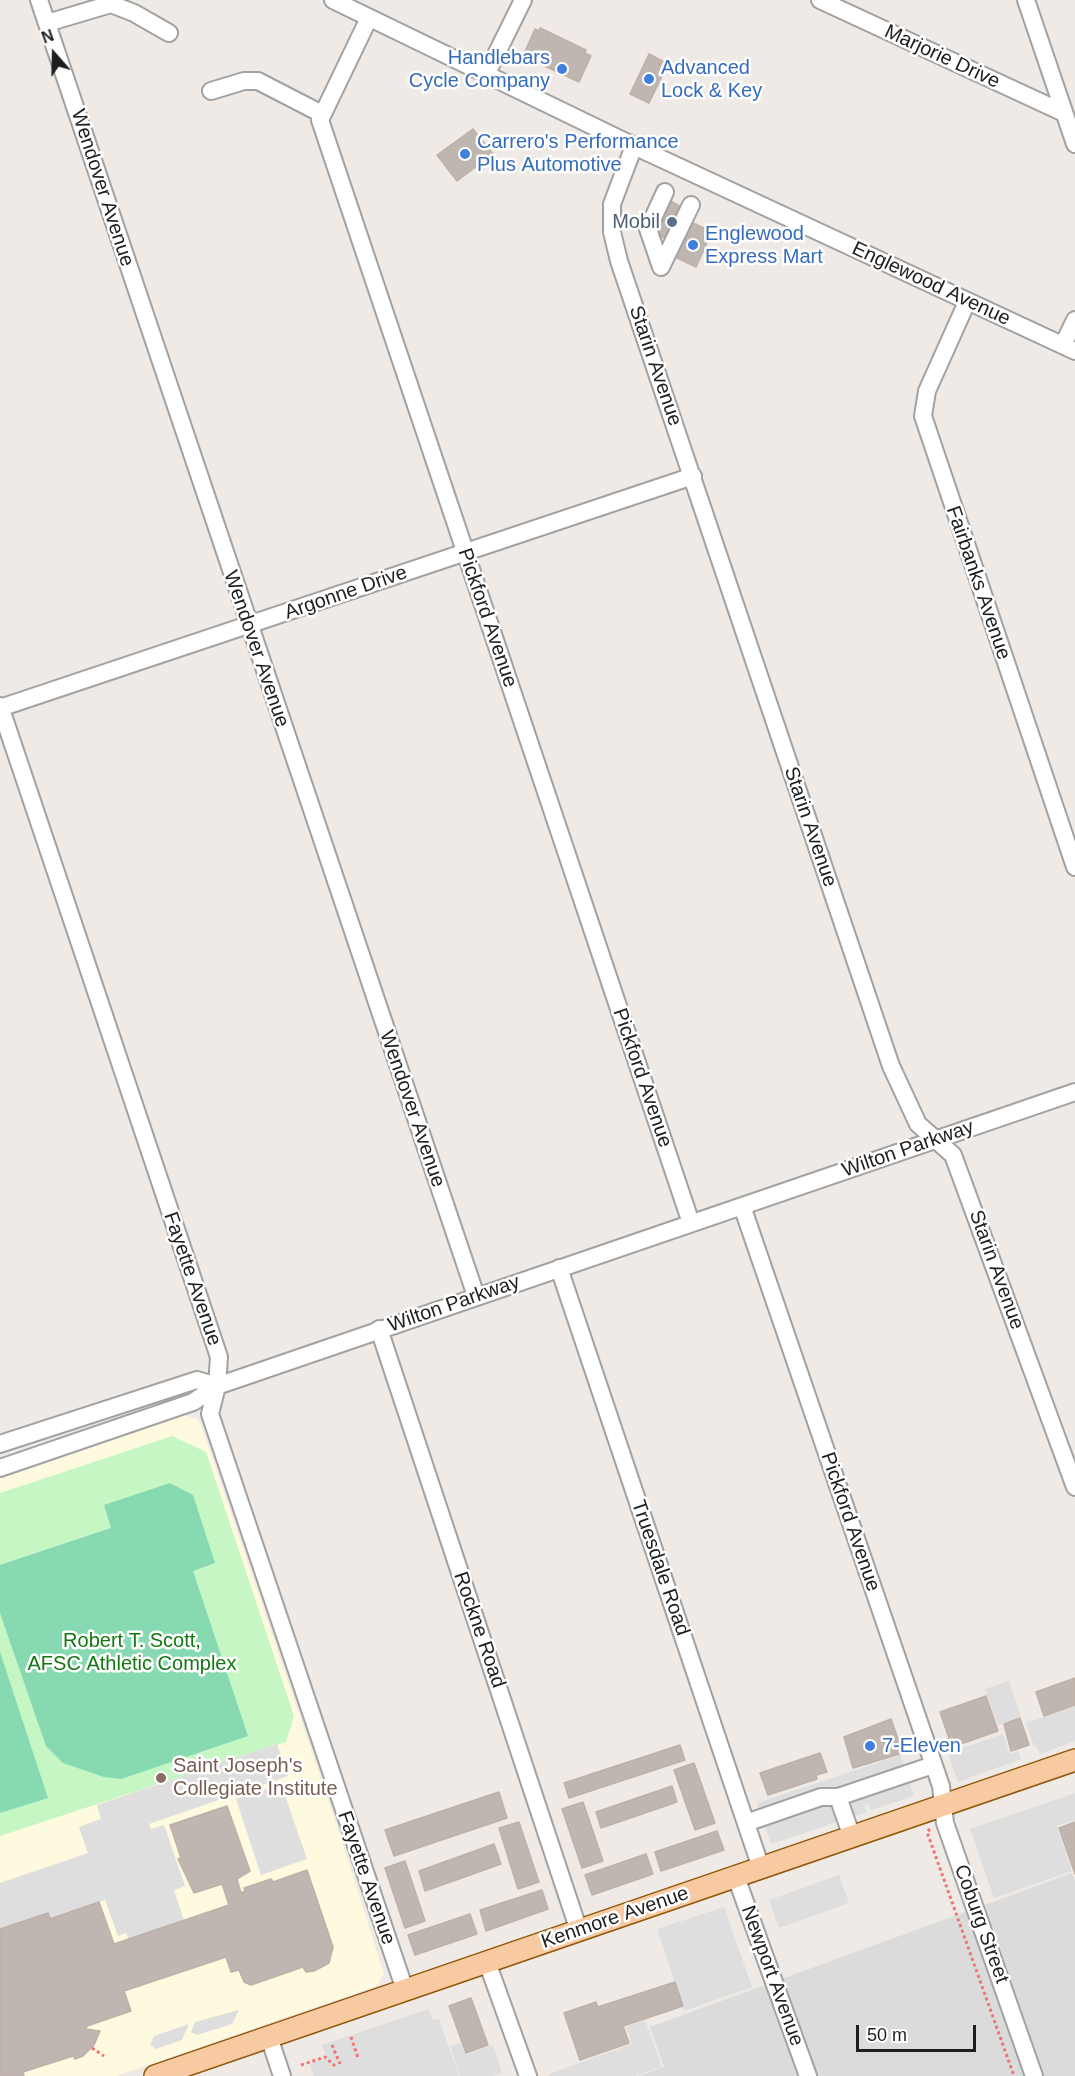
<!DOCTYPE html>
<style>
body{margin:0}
#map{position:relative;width:1075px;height:2076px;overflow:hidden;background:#efeae5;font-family:Helvetica,sans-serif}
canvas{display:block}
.north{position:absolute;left:24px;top:24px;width:60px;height:60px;-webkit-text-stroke:4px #fff;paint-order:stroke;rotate:340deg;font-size:16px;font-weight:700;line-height:24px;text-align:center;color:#1e1e1e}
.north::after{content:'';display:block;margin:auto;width:21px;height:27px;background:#1e1e1e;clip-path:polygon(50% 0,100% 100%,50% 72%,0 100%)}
.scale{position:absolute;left:856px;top:2025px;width:120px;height:27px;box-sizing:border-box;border:3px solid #1e1e1e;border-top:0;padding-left:8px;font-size:18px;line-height:21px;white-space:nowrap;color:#1e1e1e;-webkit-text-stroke:4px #fff;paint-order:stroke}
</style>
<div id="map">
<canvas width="1075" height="2076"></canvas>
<div class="north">N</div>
<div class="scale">50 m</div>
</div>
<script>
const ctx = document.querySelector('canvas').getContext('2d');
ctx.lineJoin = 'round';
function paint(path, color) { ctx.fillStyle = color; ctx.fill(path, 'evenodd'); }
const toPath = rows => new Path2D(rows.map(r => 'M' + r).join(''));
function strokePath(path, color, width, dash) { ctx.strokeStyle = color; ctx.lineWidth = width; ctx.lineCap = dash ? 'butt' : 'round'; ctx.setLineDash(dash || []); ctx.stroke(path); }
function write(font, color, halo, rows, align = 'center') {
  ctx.font = font + ' Helvetica,sans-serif'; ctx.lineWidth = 5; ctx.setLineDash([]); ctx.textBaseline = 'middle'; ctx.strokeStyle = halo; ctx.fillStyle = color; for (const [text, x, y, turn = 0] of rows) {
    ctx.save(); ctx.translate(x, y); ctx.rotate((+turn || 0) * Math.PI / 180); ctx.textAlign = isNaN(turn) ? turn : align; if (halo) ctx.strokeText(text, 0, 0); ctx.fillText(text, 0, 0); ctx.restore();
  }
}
paint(toPath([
 [1072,1873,1075,1881,1075,2076,638,2076,664,2067,650,2027]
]), '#dcdbdb');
paint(toPath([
 [184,1415,197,1419,201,1425,337,1826,384,1974,378,1984,374,1987,116,2076,0,2076,0,1478]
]), '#fdfadf');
paint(toPath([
 [172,1436,206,1452,294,1716,286,1742,0,1836,0,1493]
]), '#c5f6c4');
paint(toPath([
 [170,1483,193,1495,215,1563,193,1571,248,1736,121,1779,104,1777,63,1763,46,1746,0,1613,0,1565,111,1528,104,1505],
 [0,1652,48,1798,0,1813]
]), '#87d9b1');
paint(toPath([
 [1009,1681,1021,1717,998,1725,985,1689],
 [1075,1706,1075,1741,1040,1754,1036,1745,1034,1746,1026,1723],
 [1003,1734,1010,1754,1018,1751,1021,1759,958,1782,948,1753],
 [277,1744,288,1776,149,1824,151,1829,164,1825,185,1886,174,1890,184,1921,129,1939,126,1933,118,1936,105,1900,50,1919,48,1913,0,1929,0,1883,88,1853,79,1827,101,1819,97,1805],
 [901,1755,914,1796,871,1810,868,1804,864,1805,867,1812,771,1844,757,1803],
 [281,1784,307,1859,261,1875,236,1799],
 [1075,1793,1075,1820,1057,1826,1072,1871,994,1898,970,1829],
 [839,1875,849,1903,779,1928,769,1900],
 [724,1907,752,1987,684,2011,657,1929],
 [429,2009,433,2020,439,2019,459,2076,314,2076,310,2064,327,2058,322,2045],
 [239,2010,232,2024,197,2035,191,2032,195,2022],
 [645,2020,662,2067,635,2076,549,2076,549,2074,632,2044,626,2027],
 [189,2024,182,2040,156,2049,150,2045,154,2036],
 [461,2043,466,2055,493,2045,502,2073,494,2076,460,2076,450,2046]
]), '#dedede');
const building = toPath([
 [540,28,586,50,585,53,591,56,579,82,523,56,535,29,539,31,540,28],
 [649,54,668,64,649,103,630,94,649,54],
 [473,129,493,154,457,181,437,155,473,129],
 [672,202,687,210,672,242,657,234,672,202],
 [691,222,712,232,696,267,675,257,691,222],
 [1075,1678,1075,1705,1044,1716,1036,1692,1075,1678],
 [986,1696,998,1731,952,1747,940,1712,986,1696],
 [1020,1718,1029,1745,1011,1751,1004,1724,1020,1718],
 [891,1719,903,1753,853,1768,844,1737,891,1719],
 [680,1745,685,1760,569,1798,564,1783,680,1745],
 [820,1753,827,1772,816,1775,817,1779,768,1795,760,1773,820,1753],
 [694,1763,715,1823,695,1830,674,1770,694,1763],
 [672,1786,677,1802,601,1828,596,1812,672,1786],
 [499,1792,507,1818,394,1856,385,1830,499,1792],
 [583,1802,603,1861,582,1868,562,1809,583,1802],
 [227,1806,250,1871,237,1879,241,1893,245,1891,244,1888,271,1879,273,1882,307,1870,333,1947,329,1963,314,1971,306,1972,303,1967,251,1985,244,1982,239,1970,231,1972,226,1957,124,1991,131,2011,87,2026,86,2029,100,2031,94,2045,83,2056,75,2059,73,2056,23,2072,24,2076,0,2076,0,1929,48,1913,50,1919,99,1902,114,1944,229,1905,222,1884,194,1893,178,1859,181,1858,170,1825,227,1806],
 [519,1822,539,1882,518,1889,499,1828,519,1822],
 [1075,1822,1075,1874,1059,1828,1075,1822],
 [717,1831,724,1850,661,1871,655,1852,717,1831],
 [494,1844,501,1864,425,1891,419,1871,494,1844],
 [646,1854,653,1874,592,1895,585,1875,646,1854],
 [405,1861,425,1921,405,1928,385,1868,405,1861],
 [542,1890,548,1909,486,1931,480,1910,542,1890],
 [470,1914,477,1934,415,1955,408,1935,470,1914],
 [675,1982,683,2006,623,2026,629,2043,580,2060,564,2013,596,2002,598,2007,675,1982],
 [471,1998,488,2045,466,2053,449,2006,471,1998]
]);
paint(building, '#bfb6b1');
strokePath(building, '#bfb0a8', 1.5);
const minor = toPath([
 [39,0,476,1296],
 [333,0,634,146,1075,351],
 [820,0,1064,113],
 [1026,0,1075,144],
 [369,18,320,120,691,1223],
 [47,23,111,4,134,13,169,33],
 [487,73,523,0],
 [211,91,244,81,258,81,322,114],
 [634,146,612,204,612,232,619,261,891,1066,918,1124,953,1155,1075,1487],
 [661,267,648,229,665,192],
 [661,267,691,205],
 [967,302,927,391,923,416,1075,867],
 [1063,345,1075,320],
 [0,706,219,1357,217,1386,210,1414,405,1990],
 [0,708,693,476],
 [742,1206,941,1786,945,1823,1034,2076],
 [559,1268,761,1868],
 [379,1329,579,1931],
 [0,1444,197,1380,217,1386],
 [0,1468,193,1402,217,1386,1075,1092],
 [838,1797,852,1837],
 [746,1823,821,1797,838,1797,933,1765],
 [736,1877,808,2076],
 [487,1962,528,2076],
 [269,2037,282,2076]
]);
const major = toPath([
 [155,2076,1075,1760]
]);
strokePath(minor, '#a2a2a2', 20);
strokePath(major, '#905608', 24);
strokePath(toPath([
 [930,1829,927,1832,1014,2076],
 [351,2037,358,2058],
 [332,2045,340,2064],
 [92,2048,104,2056],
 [301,2065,325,2057,335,2066]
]), '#f27372', 3, [3, 3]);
strokePath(minor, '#fff', 16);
strokePath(major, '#f7caa2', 21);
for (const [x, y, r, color] of [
 [562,69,6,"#3f7fe0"],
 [649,79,6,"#3f7fe0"],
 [465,154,6,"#3f7fe0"],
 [672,222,6,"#5c6f8a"],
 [693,245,6,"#3f7fe0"],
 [870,1746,6,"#3f7fe0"],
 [161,1778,6,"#8d6e63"]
]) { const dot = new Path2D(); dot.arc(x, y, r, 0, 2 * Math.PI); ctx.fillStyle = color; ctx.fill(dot); strokePath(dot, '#fff', 2); }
write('20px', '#1e1e1e', '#fff', [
 ["Marjorie Drive",942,57,25],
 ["Wendover Avenue",102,188,72],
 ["Englewood Avenue",931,284,25],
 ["Starin Avenue",655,366,71],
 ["Fairbanks Avenue",978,583,71],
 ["Argonne Drive",346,593,-19],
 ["Pickford Avenue",487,618,71],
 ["Wendover Avenue",256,649,71],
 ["Starin Avenue",810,827,71],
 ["Pickford Avenue",642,1078,71],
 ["Wendover Avenue",412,1109,71],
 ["Wilton Parkway",908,1149,-19],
 ["Starin Avenue",996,1270,70],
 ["Fayette Avenue",192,1279,71],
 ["Wilton Parkway",454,1304,-19],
 ["Pickford Avenue",850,1522,71],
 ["Truesdale Road",660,1568,71],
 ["Rockne Road",479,1630,71],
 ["Fayette Avenue",366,1878,71],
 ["Kenmore Avenue",615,1918,-19],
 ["Coburg Street",981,1924,70],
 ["Newport Avenue",772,1976,70]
]);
write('20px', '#366cbe', '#fff', [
 ["Handlebars",550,58,"right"],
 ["Cycle Company",550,81,"right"],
 ["Advanced",661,68],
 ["Lock & Key",661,91],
 ["Carrero's Performance",477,142],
 ["Plus Automotive",477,165],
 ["Englewood",705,234],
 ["Express Mart",705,257],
 ["7-Eleven",882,1746]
], 'left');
write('20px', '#4e5e75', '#fff', [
 ["Mobil",660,222]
], 'right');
write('20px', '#137712', '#fff', [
 ["Robert T. Scott,",132,1641],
 ["AFSC Athletic Complex",132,1664]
]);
write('20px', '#785e54', '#fff', [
 ["Saint Joseph's",173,1766],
 ["Collegiate Institute",173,1789]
], 'left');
</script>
